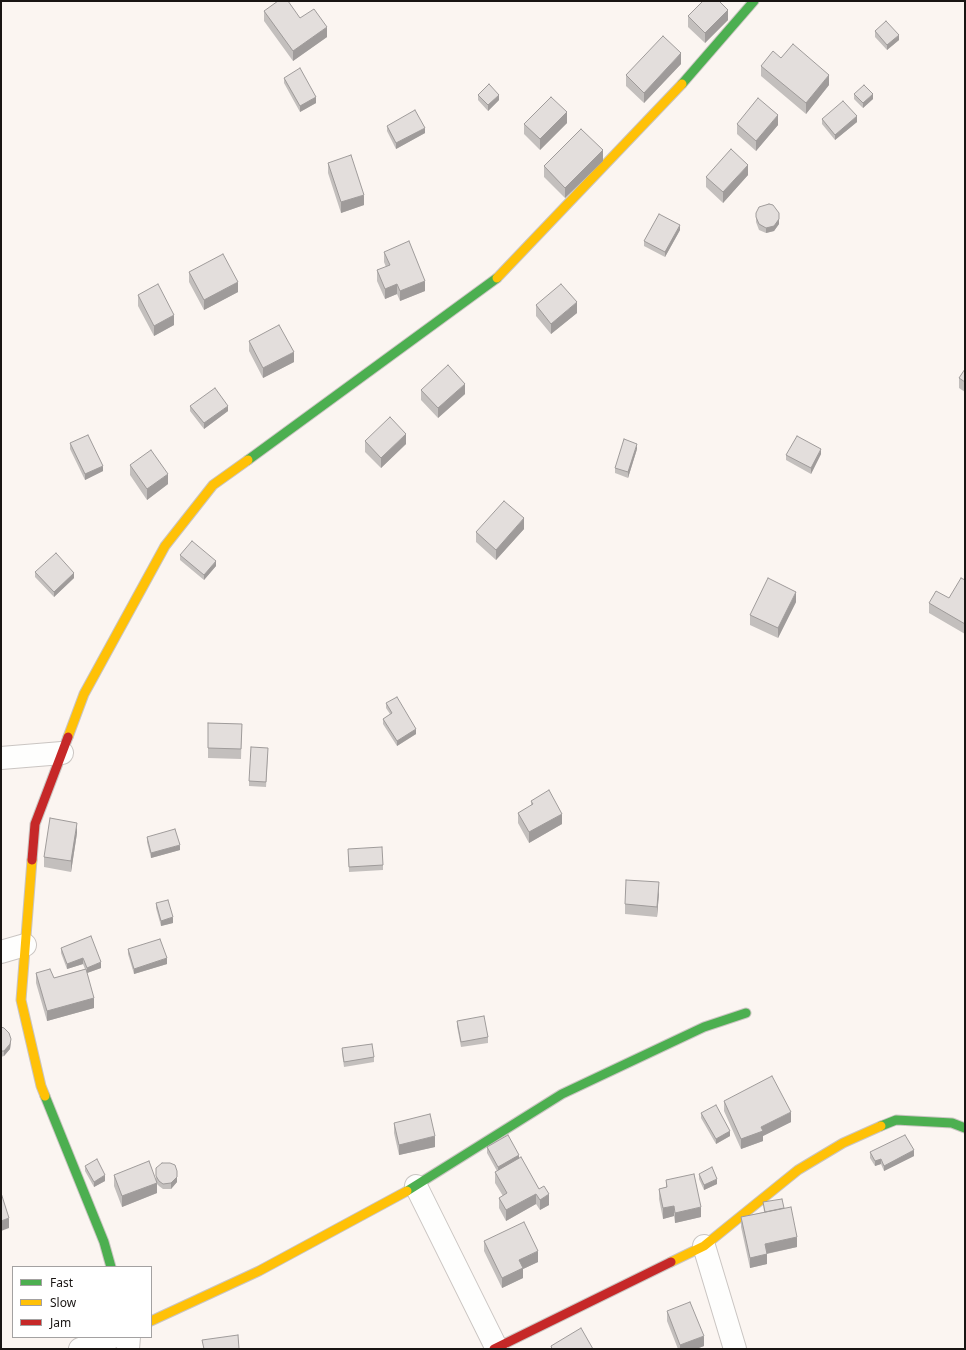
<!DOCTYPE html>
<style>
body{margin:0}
#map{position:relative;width:966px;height:1350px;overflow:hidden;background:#fbf5f1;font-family:"Noto Sans",sans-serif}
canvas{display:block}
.frame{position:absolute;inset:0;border:2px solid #191513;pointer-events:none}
.legend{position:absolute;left:12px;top:1266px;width:140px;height:72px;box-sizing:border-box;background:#fff;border:1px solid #a3a1a1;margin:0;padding:5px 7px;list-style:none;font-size:12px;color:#191513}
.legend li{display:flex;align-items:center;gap:8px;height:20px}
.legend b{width:20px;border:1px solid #a3a1a1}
</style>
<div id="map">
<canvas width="966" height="1350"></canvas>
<div class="frame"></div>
<ul class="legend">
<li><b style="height:5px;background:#4caf50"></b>Fast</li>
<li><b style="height:5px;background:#ffc107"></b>Slow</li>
<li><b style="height:5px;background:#c62828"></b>Jam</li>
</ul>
</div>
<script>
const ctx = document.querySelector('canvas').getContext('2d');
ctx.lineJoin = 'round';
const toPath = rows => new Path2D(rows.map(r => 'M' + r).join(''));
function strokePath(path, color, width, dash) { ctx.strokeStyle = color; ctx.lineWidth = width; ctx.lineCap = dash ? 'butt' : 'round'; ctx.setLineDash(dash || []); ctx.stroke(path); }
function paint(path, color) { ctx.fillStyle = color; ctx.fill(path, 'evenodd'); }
const street = toPath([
 [1,758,62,753],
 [1,952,25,945],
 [416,1186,497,1349],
 [704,1246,735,1349],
 [80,1349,113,1337],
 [128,1349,129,1337]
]);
const fast = toPath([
 [682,84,754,1],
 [248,460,497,278],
 [45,1096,104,1242,111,1267],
 [881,1126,896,1120,952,1123,965,1128],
 [407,1191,562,1094,704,1027,746,1013]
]);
const slow = toPath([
 [497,278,682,84],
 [68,737,84,694,165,546,213,485,248,460],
 [32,860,21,1000,41,1086,45,1096],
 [671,1262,704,1246,798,1170,843,1143,881,1126],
 [151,1321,259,1271,407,1191]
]);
const jam = toPath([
 [32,860,35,824,68,737],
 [494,1349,671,1262]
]);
strokePath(street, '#cac5c2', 24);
strokePath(fast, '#cac5c2', 11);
strokePath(slow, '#cac5c2', 11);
strokePath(jam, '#cac5c2', 11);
strokePath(street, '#fefefd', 22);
strokePath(fast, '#4caf50', 9);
strokePath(slow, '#ffc107', 9);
strokePath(jam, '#c62828', 9);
paint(toPath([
 [264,11,300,18,327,37,293,61,264,21],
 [688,16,728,20,705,43,688,27],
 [875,31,899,40,887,50,875,37],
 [781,58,829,85,806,114,761,76,761,66],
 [681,64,644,103,626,86,626,75],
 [284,78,316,103,300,112,284,83],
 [854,94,873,99,863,108,854,99],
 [478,95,499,100,488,111,478,100],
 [822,119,857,122,835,140,822,124],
 [567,123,540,150,524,134,524,124],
 [737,124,778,125,756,151,737,134],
 [387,126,425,133,396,149,387,131],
 [603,161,565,198,544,177,544,166],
 [328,163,364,205,341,213,328,173],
 [748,175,723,203,706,187,706,177],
 [779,213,779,224,774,231,766,233,759,230,756,222,756,217],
 [680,230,665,257,644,246,644,241],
 [384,252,425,291,400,301,397,294,385,299,377,281,377,270,386,267,384,262],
 [189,272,238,292,204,310,189,282],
 [138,295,174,325,154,336,138,306],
 [536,305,577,313,551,334,536,316],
 [249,341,294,362,263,378,249,351],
 [965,369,965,392,959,388,959,378],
 [421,390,465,394,438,418,421,400],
 [190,406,228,411,204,429,190,411],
 [365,441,406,444,381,468,365,452],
 [70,443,103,471,85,480,70,449],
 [637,449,628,478,615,473,615,468],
 [821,454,811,474,786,460,786,455],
 [130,465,168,484,147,500,130,475],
 [524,529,496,560,476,542,476,532],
 [180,555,216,566,204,580,180,560],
 [35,572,74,578,54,597,35,577],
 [965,580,965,634,929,613,929,603,949,598],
 [796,602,778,638,750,625,750,615],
 [386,703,416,734,397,746,383,724,383,719,390,714,386,708],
 [208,723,242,724,241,759,208,758],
 [268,754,266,787,249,786,249,781],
 [531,801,562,824,529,843,518,823,518,813,531,806],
 [77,833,71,872,44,867,44,857],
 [147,837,180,850,151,858,147,842],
 [348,849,383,865,383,870,349,872],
 [659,893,657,917,625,914,625,904],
 [156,903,173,923,161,926,156,908],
 [61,948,101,968,87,973,94,1008,47,1021,36,983,36,973,54,978,85,969,83,964,67,969,61,953],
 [128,949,167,964,134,974,128,954],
 [457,1021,488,1037,488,1043,461,1047,457,1026],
 [1,1027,11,1044,10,1049,4,1056,1,1057],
 [342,1048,374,1057,374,1062,344,1067,342,1053],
 [724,1101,791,1122,763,1136,763,1141,741,1149,724,1111],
 [701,1113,730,1136,716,1144,701,1118],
 [394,1123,435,1147,399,1155,394,1133],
 [487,1147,519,1158,549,1205,540,1210,536,1204,506,1221,499,1208,499,1198,503,1196,495,1183,495,1172,497,1171,487,1153],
 [870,1152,914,1156,884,1171,881,1164,875,1166,870,1158],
 [85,1166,105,1181,94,1187,85,1171],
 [156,1168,177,1171,177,1182,171,1189,163,1189,159,1186,157,1184,157,1193,122,1207,114,1186,114,1175,156,1180],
 [699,1174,717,1184,704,1190,699,1179],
 [666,1180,701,1217,675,1223,674,1216,663,1219,659,1199,659,1189,666,1187],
 [763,1202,784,1208,797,1247,767,1254,767,1264,750,1268,741,1227,741,1217,764,1212],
 [484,1241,538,1262,523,1269,523,1278,502,1288,484,1251],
 [667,1311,704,1346,696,1349,678,1349,667,1321]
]), '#c3bfbd');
paint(toPath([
 [728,10,728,20,705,43,705,33],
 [327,27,327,37,293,61,293,51],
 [899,35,899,40,887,50,887,45],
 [681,53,681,64,644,103,644,93],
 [829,75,829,85,806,114,806,103],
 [873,94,873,99,863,108,863,103],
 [499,95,499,100,488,111,488,105],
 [316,97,316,103,300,112,300,106],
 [567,112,567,123,540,150,540,139],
 [778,115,778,125,756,151,756,141],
 [857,116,857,122,835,140,835,135],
 [425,128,425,133,396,149,396,143],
 [603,150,603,161,565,198,565,188],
 [748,165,748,175,723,203,723,192],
 [364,195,364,205,341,213,341,202],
 [779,219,779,224,774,231,766,233,766,228],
 [680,225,680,230,665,257,665,252],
 [425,281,425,291,400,301,400,291],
 [238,282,238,292,204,310,204,300],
 [397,284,397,294,385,299,385,289],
 [577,302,577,313,551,334,551,324],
 [174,315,174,325,154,336,154,326],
 [294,352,294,362,263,378,263,368],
 [465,384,465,394,438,418,438,408],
 [228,406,228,411,204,429,204,423],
 [406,434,406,444,381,468,381,458],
 [637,444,637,449,628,478,628,472],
 [821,449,821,454,811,474,811,468],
 [103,466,103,471,85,480,85,474],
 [168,474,168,484,147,500,147,489],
 [524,518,524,529,496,560,496,550],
 [216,561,216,566,204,580,204,575],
 [74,573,74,578,54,597,54,592],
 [796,592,796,602,778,638,778,628],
 [416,729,416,734,397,746,397,741],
 [562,814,562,824,529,843,529,832],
 [77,823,77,833,71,872,71,861],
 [180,845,180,850,151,858,151,853],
 [659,882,659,893,657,917,657,907],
 [173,917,173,923,161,926,161,921],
 [83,958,83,964,67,969,67,964],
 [167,958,167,964,134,974,134,969],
 [101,962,101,968,87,973,87,968],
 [94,998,94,1008,47,1021,47,1011],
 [11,1039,10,1049,4,1056,4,1051],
 [791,1112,791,1122,763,1136,763,1141,741,1149,741,1139,761,1127],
 [730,1131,730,1136,716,1144,716,1139],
 [435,1136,435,1147,399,1155,399,1145],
 [914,1150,914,1156,884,1171,884,1166],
 [519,1155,519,1160,498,1173,498,1167],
 [881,1159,881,1164,875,1166,875,1161],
 [105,1175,105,1181,94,1187,94,1182],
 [177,1177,177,1182,171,1189,171,1183],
 [717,1179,717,1184,704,1190,704,1185],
 [157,1183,157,1193,122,1207,122,1196],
 [536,1194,536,1204,506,1221,506,1210],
 [549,1194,549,1205,540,1210,540,1200],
 [674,1206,674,1216,663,1219,663,1208],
 [701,1207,701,1217,675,1223,675,1213],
 [9,1218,9,1228,1,1231,1,1221],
 [797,1237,797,1247,765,1254,765,1244],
 [538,1251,538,1262,523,1269,523,1278,502,1288,502,1278,519,1260],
 [767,1254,767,1264,750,1268,750,1258],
 [704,1336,704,1346,696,1349,680,1349,680,1345]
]), '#9f9b9a');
const building = toPath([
 [278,1,288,1,300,18,314,9,327,27,293,51,264,11,278,1],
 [703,1,719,1,728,10,705,33,688,16,703,1],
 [886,21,899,35,887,45,875,31,886,21],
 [663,36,681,53,644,93,626,75,663,36],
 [793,44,829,75,806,103,761,66,773,51,781,58,793,44],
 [300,68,316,97,300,106,284,78,300,68],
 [489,84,499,95,488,105,478,95,489,84],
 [864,85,873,94,863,103,854,94,864,85],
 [551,97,567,112,540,139,524,124,551,97],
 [758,98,778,115,756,141,737,124,758,98],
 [843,101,857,116,835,135,822,119,843,101],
 [415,110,425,128,396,143,387,126,415,110],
 [581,129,603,150,565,188,544,166,581,129],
 [731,149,748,165,723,192,706,177,731,149],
 [351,155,364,195,341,202,328,163,351,155],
 [769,204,773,205,779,213,779,219,774,226,766,228,759,224,756,217,756,213,759,207,769,204],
 [659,214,680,225,665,252,644,241,659,214],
 [409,241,425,281,400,291,397,284,385,289,377,270,390,265,384,252,409,241],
 [223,254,238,282,204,300,189,272,223,254],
 [158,284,174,315,154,326,138,295,158,284],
 [561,284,577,302,551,324,536,305,561,284],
 [279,325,294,352,263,368,249,341,279,325],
 [448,365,465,384,438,408,421,390,448,365],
 [965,369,965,382,959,378,965,369],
 [215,388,228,406,204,423,190,406,215,388],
 [390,417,406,434,381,458,365,441,390,417],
 [88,435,103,466,85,474,70,443,88,435],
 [797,436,821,449,811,468,786,455,797,436],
 [624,439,637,444,628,472,615,468,624,439],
 [151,450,168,474,147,489,130,465,151,450],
 [504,501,524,518,496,550,476,532,504,501],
 [192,541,216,561,204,575,180,555,192,541],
 [56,553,74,573,54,592,35,572,56,553],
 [768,578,796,592,778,628,750,615,768,578],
 [961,578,965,580,965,624,929,603,936,591,949,598,961,578],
 [397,697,416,729,397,741,383,719,392,713,386,703,397,697],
 [208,723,242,724,241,749,208,748,208,723],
 [251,747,268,748,266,782,249,781,251,747],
 [549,790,562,814,529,832,518,813,533,804,531,801,549,790],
 [50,818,77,823,71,861,44,857,50,818],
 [175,829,180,845,151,853,147,837,175,829],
 [382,847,383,865,349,867,348,849,382,847],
 [626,880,659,882,657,907,625,904,626,880],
 [168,900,173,917,161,921,156,903,168,900],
 [91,936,101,962,87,968,83,958,67,964,61,948,91,936],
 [160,939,167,958,134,969,128,949,160,939],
 [50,969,54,978,86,969,94,998,47,1011,36,973,50,969],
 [484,1016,488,1037,461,1042,457,1021,484,1016],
 [1,1027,4,1028,9,1033,11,1039,10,1044,4,1051,1,1051,1,1027],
 [372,1044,374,1057,344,1062,342,1048,372,1044],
 [772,1076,791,1112,761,1127,763,1131,741,1139,724,1101,772,1076],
 [716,1105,730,1131,716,1139,701,1113,716,1105],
 [430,1114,435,1136,399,1145,394,1123,430,1114],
 [508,1135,519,1155,498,1167,487,1147,508,1135],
 [905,1135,914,1150,884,1166,881,1159,875,1161,870,1152,905,1135],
 [521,1157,539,1189,544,1186,549,1194,540,1200,536,1194,506,1210,499,1198,507,1193,495,1172,521,1157],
 [97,1159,105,1175,94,1182,85,1166,97,1159],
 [149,1161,157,1183,122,1196,114,1175,149,1161],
 [162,1163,170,1163,175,1165,177,1171,177,1177,171,1183,163,1184,159,1181,156,1176,156,1168,162,1163],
 [712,1167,717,1179,704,1185,699,1174,712,1167],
 [694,1174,701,1207,675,1213,674,1206,663,1208,659,1189,667,1187,666,1180,694,1174],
 [2,1196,9,1218,1,1221,1,1197,2,1196],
 [782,1199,784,1208,765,1212,763,1202,782,1199],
 [791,1207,797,1237,765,1244,767,1254,750,1258,741,1217,791,1207],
 [524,1222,538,1251,519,1260,523,1268,502,1278,484,1241,524,1222],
 [690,1302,704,1336,680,1345,667,1311,690,1302],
 [581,1328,593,1349,552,1349,551,1346,581,1328],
 [238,1335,239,1349,204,1349,202,1340,238,1335]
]);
paint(building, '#e3dedc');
strokePath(building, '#9f9b9a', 1);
</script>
